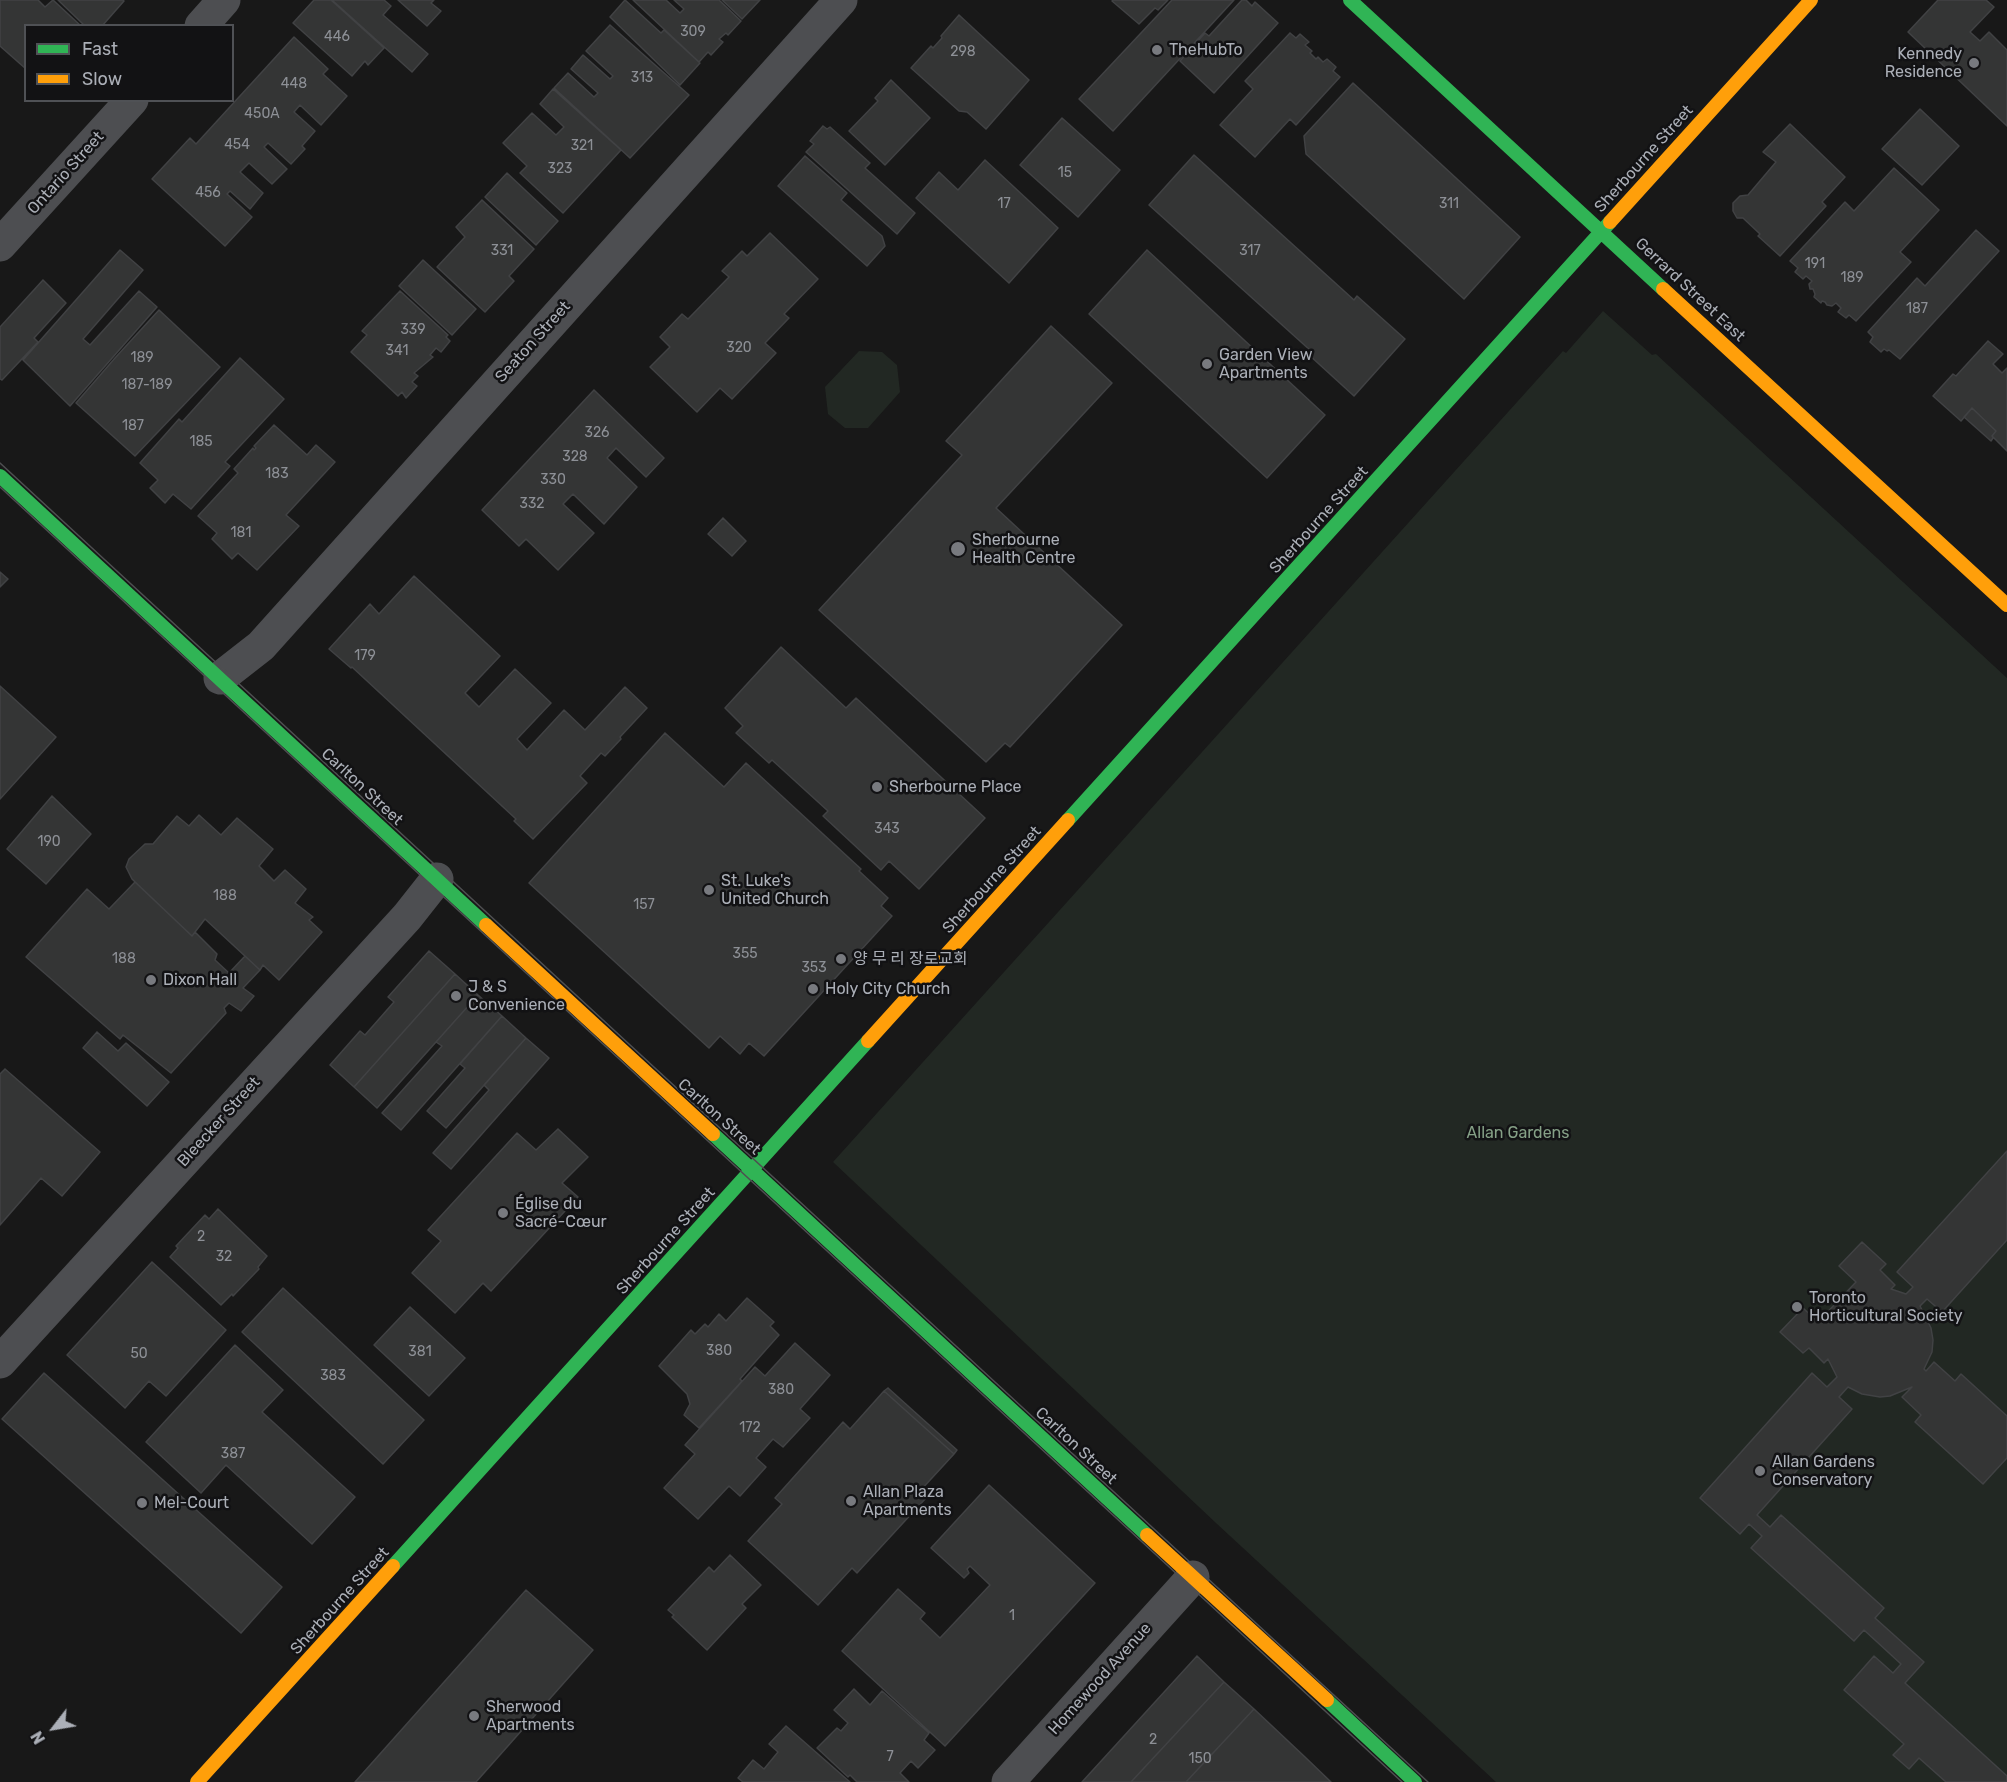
<!DOCTYPE html>
<meta charset="utf-8">
<style>
body{margin:0}
#map{position:relative;width:2007px;height:1782px;overflow:hidden;background:#181818;font-family:Rubik,sans-serif}
canvas{display:block}
.legend{position:absolute;left:24px;top:24px;width:210px;height:78px;box-sizing:border-box;background:#121214;border:2px solid #4f5155;margin:0;padding:8px 10px;list-style:none;font-size:18px;color:#abafb7}
.legend li{display:flex;align-items:center;gap:12px;height:30px}
.legend b{width:30px;border:2px solid #4f5155}
.north{position:absolute;left:24px;top:1698px;width:60px;height:60px;-webkit-text-stroke:4px #121214;paint-order:stroke;rotate:239deg;font-size:16px;font-weight:700;line-height:24px;text-align:center;color:#abafb7}
.north::after{content:'';display:block;margin:auto;width:21px;height:27px;background:#abafb7;clip-path:polygon(50% 0,100% 100%,50% 72%,0 100%)}
</style>
<div id="map">
<canvas width="2007" height="1782"></canvas>
<ul class="legend">
<li><b style="height:8px;background:#30b455"></b>Fast</li>
<li><b style="height:8px;background:#ff9f0a"></b>Slow</li>
</ul>
<div class="north">N</div>
</div>
<script>
const ctx = document.querySelector('canvas').getContext('2d');
ctx.lineJoin = 'round';
function paint(path, color) { ctx.fillStyle = color; ctx.fill(path, 'evenodd'); }
const toPath = rows => new Path2D(rows.map(r => 'M' + r).join(''));
function strokePath(path, color, width, dash) { ctx.strokeStyle = color; ctx.lineWidth = width; ctx.lineCap = dash ? 'butt' : 'round'; ctx.setLineDash(dash || []); ctx.stroke(path); }
function write(font, color, halo, rows, align = 'center') {
  ctx.font = font + ' Rubik,"Noto Sans KR",sans-serif'; ctx.lineWidth = 5; ctx.setLineDash([]); ctx.textBaseline = 'middle'; ctx.strokeStyle = halo; ctx.fillStyle = color; for (const [text, x, y, turn = 0] of rows) {
    ctx.save(); ctx.translate(x, y); ctx.rotate((+turn || 0) * Math.PI / 180); ctx.textAlign = isNaN(turn) ? turn : align; if (halo) ctx.strokeText(text, 0, 0); ctx.fillText(text, 0, 0); ctx.restore();
  }
}
paint(toPath([
 [1603,311,1652,355,1656,354,2007,678,2007,1782,1496,1782,1216,1523,833,1162,1563,351,1566,353],
 [859,351,882,352,897,365,900,392,868,428,845,428,828,414,825,387]
]), '#222823');
const building = toPath([
 [0,0,38,0,45,7,53,0,81,26,26,26,26,69,0,46,0,0],
 [58,0,123,0,124,1,102,26,85,26,58,0],
 [314,0,331,0,384,48,368,65,365,61,352,76,293,23,314,0],
 [332,0,384,0,391,6,383,15,428,54,412,72,332,0],
 [398,0,434,0,431,3,441,11,427,26,398,0],
 [625,0,661,33,664,30,700,63,680,85,610,17,625,0],
 [633,0,666,0,680,13,684,9,674,0,719,0,741,21,728,35,726,33,719,39,723,42,711,55,708,52,699,62,633,0],
 [722,0,760,0,742,19,722,0],
 [1113,0,1168,0,1158,10,1155,8,1139,24,1112,1,1113,0],
 [1172,0,1234,0,1113,131,1079,99,1172,0],
 [1242,0,1246,0,1252,6,1255,2,1278,23,1214,93,1180,61,1205,33,1209,36,1242,0],
 [1938,0,1986,0,1994,7,1970,32,1980,41,1989,32,2007,50,2007,126,1908,32,1938,0],
 [959,15,1029,80,986,129,967,112,959,111,911,68,931,46,933,48,942,38,941,36,959,15],
 [610,25,689,95,630,158,554,88,568,73,594,97,598,93,571,69,583,55,610,79,613,76,586,51,610,25],
 [1290,33,1296,38,1300,34,1309,42,1305,45,1312,51,1310,53,1316,59,1318,57,1323,62,1327,59,1336,67,1333,71,1340,77,1296,125,1290,119,1255,157,1220,125,1253,89,1245,81,1290,33],
 [294,37,328,69,323,74,347,96,321,125,300,105,294,112,315,131,302,146,305,149,291,164,268,143,264,147,287,169,272,184,249,163,240,172,263,193,250,209,230,191,227,194,252,217,225,246,152,179,190,138,196,144,294,37],
 [891,80,930,118,885,165,849,131,878,101,875,98,891,80],
 [1353,83,1520,237,1464,299,1306,154,1304,136,1353,83],
 [553,89,621,150,563,213,520,173,527,166,503,143,532,113,556,135,564,127,540,104,553,89],
 [1920,109,1959,146,1922,185,1882,149,1920,109],
 [1062,118,1120,170,1078,217,1020,165,1062,118],
 [1790,124,1845,177,1822,202,1826,206,1780,256,1758,236,1760,234,1743,218,1737,218,1733,211,1733,203,1740,196,1748,195,1776,162,1763,152,1790,124],
 [823,126,827,129,830,127,870,163,865,168,915,213,897,234,806,152,814,144,810,141,823,126],
 [1194,155,1354,300,1357,296,1405,339,1354,396,1308,354,1311,351,1149,205,1194,155],
 [805,156,847,193,841,200,882,236,885,246,867,266,778,186,805,156],
 [985,160,1058,228,1009,283,916,198,939,172,958,190,985,160],
 [1894,168,1939,210,1900,252,1911,262,1856,321,1849,315,1846,318,1838,312,1841,308,1836,303,1832,306,1827,305,1825,302,1822,301,1821,303,1814,297,1815,294,1813,289,1810,289,1809,284,1812,281,1806,276,1803,279,1795,272,1798,268,1790,261,1845,202,1854,211,1894,168],
 [507,173,558,221,536,245,485,197,507,173],
 [482,200,534,249,509,276,514,281,485,312,437,267,465,237,456,227,482,200],
 [1976,230,1999,251,1900,359,1889,350,1887,351,1884,349,1881,352,1870,342,1873,337,1868,332,1917,278,1925,286,1976,230],
 [770,233,818,279,784,314,789,318,765,343,776,353,732,399,720,388,697,412,650,367,670,347,660,337,682,314,688,319,729,277,722,271,742,251,747,256,770,233],
 [120,250,143,270,83,339,90,345,139,291,157,307,70,406,23,360,120,250],
 [1147,250,1325,415,1267,478,1089,314,1147,250],
 [423,260,476,309,452,335,399,286,423,260],
 [43,280,66,303,34,338,38,342,2,380,0,379,0,327,43,280],
 [400,291,448,335,446,337,450,341,441,352,436,348,430,355,433,357,414,373,418,376,412,382,417,386,406,398,402,392,398,396,351,352,367,335,362,331,400,291],
 [159,310,220,367,135,456,76,403,115,358,159,310],
 [1051,326,1112,383,996,508,1122,625,1010,747,1005,743,986,762,819,610,962,455,946,441,1051,326],
 [1988,341,2003,354,1993,364,2002,373,2007,368,2007,451,1992,436,1996,431,1972,408,1961,421,1933,396,1953,374,1956,376,1988,341],
 [240,358,284,399,225,462,230,466,191,509,173,494,165,503,150,488,158,480,140,463,179,419,182,422,240,358],
 [594,390,664,458,646,477,616,448,607,458,637,487,604,524,573,494,563,504,594,533,558,570,526,539,519,546,482,510,594,390],
 [1972,408,1996,431,1992,436,1993,438,1991,441,1964,417,1972,408],
 [274,425,307,455,316,445,335,462,286,515,299,526,257,570,238,553,232,559,212,539,217,533,198,516,238,473,234,469,253,448,254,450,256,448,254,446,274,425],
 [723,518,746,541,732,556,708,534,723,518],
 [0,572,8,579,0,587,0,572],
 [414,576,500,656,465,693,479,707,515,669,551,703,517,739,527,750,564,710,585,730,625,687,647,708,620,737,621,739,605,756,601,753,580,776,587,783,533,839,514,821,516,819,352,667,351,668,329,649,370,604,379,614,414,576],
 [781,647,846,708,856,698,985,818,919,889,889,861,881,870,823,816,828,811,772,760,769,763,736,733,743,726,725,708,781,647],
 [0,686,56,737,0,799,0,686],
 [665,733,724,787,746,763,861,869,859,871,888,898,881,906,892,916,764,1056,749,1043,740,1054,720,1036,709,1048,529,883,665,733],
 [52,796,91,834,46,884,7,849,52,796],
 [199,815,221,835,237,818,273,849,259,866,274,881,285,870,306,889,295,903,313,917,309,920,322,932,279,980,263,965,260,970,205,919,192,936,132,879,126,867,129,859,145,844,153,844,177,816,189,826,199,815],
 [135,882,192,936,195,932,217,954,215,960,229,973,245,956,260,970,243,988,254,996,241,1011,229,1003,224,1008,226,1013,171,1073,123,1035,120,1039,26,957,87,889,109,909,135,882],
 [429,951,455,974,354,1087,330,1065,360,1031,365,1035,394,1002,388,997,429,951],
 [455,974,478,995,377,1108,354,1087,455,974],
 [478,995,502,1016,401,1130,382,1113,442,1046,436,1042,478,995],
 [502,1016,526,1038,446,1128,427,1111,465,1068,460,1064,502,1016],
 [97,1032,118,1051,126,1043,169,1082,147,1106,83,1048,97,1032],
 [526,1038,549,1058,451,1169,433,1153,489,1090,484,1085,526,1038],
 [5,1069,100,1152,62,1196,41,1178,0,1225,0,1074,5,1069],
 [558,1129,588,1157,562,1183,578,1197,491,1291,483,1283,455,1313,412,1273,441,1241,428,1230,517,1133,536,1150,558,1129],
 [2007,1151,2007,1240,1942,1312,1927,1299,1920,1306,1931,1328,1933,1340,1932,1352,1924,1369,1926,1371,1934,1362,1955,1381,1961,1374,2007,1416,2007,1458,1983,1484,1915,1422,1921,1415,1902,1397,1912,1387,1890,1396,1880,1397,1862,1394,1848,1387,1839,1397,1852,1409,1757,1515,1770,1527,1781,1515,1884,1608,1875,1618,1924,1662,1905,1683,2007,1776,2007,1782,1946,1782,1919,1758,1909,1769,1893,1755,1904,1744,1844,1690,1874,1656,1893,1673,1901,1664,1864,1630,1854,1641,1751,1548,1762,1536,1749,1524,1740,1534,1700,1498,1812,1373,1827,1387,1837,1377,1828,1359,1824,1363,1809,1348,1803,1353,1780,1332,1803,1308,1818,1322,1856,1282,1839,1266,1862,1242,1886,1264,1880,1270,1895,1285,1891,1289,1906,1294,1913,1287,1897,1272,2007,1151],
 [218,1209,267,1256,258,1267,259,1269,233,1296,232,1294,221,1305,170,1257,178,1248,176,1246,205,1215,209,1219,218,1209],
 [152,1262,226,1330,166,1396,149,1381,125,1408,67,1355,152,1262],
 [283,1288,424,1420,383,1464,242,1332,283,1288],
 [747,1298,774,1322,770,1326,779,1335,740,1379,742,1381,699,1428,684,1415,690,1404,687,1394,659,1366,691,1330,695,1334,705,1324,708,1327,719,1314,726,1321,747,1298],
 [410,1307,465,1358,429,1396,374,1345,410,1307],
 [795,1343,830,1375,800,1409,810,1418,783,1447,773,1439,756,1458,766,1467,740,1496,729,1486,698,1519,664,1488,695,1454,685,1445,755,1367,765,1376,795,1343],
 [235,1345,283,1390,262,1412,355,1497,312,1544,226,1465,201,1493,146,1442,235,1345],
 [44,1373,282,1587,241,1633,2,1419,44,1373],
 [888,1388,957,1450,954,1454,884,1391,888,1388],
 [884,1391,954,1454,920,1491,926,1498,857,1573,852,1568,818,1605,748,1541,782,1504,775,1498,843,1422,850,1429,884,1391],
 [989,1485,1095,1583,945,1746,842,1651,898,1589,925,1613,920,1619,940,1638,990,1585,970,1566,967,1569,969,1573,964,1578,931,1548,989,1485],
 [730,1555,761,1585,742,1604,746,1608,707,1650,672,1617,674,1615,668,1610,709,1567,714,1572,730,1555],
 [526,1590,593,1650,476,1782,355,1782,526,1590],
 [1197,1656,1224,1682,1131,1782,1082,1782,1197,1656],
 [1224,1682,1254,1709,1186,1782,1131,1782,1224,1682],
 [854,1689,870,1705,882,1691,929,1733,924,1740,935,1750,918,1768,911,1761,900,1773,909,1782,857,1782,850,1775,848,1777,817,1748,837,1728,841,1731,848,1723,834,1710,854,1689],
 [1254,1709,1305,1757,1331,1782,1186,1782,1254,1709],
 [786,1726,850,1782,743,1782,738,1778,753,1760,764,1769,778,1752,769,1744,786,1726]
]);
paint(building, '#343535');
strokePath(building, '#414244', 1.5);
strokePath(toPath([
 [201,26,224,0],
 [0,245,132,100],
 [220,678,261,646,841,0],
 [0,1362,407,917,437,879],
 [1008,1782,1193,1577]
]), '#4d4e51', 33);
strokePath(toPath([
 [1350,0,1663,289],
 [0,476,486,925],
 [1068,820,1610,222],
 [713,1134,1147,1535],
 [393,1566,868,1041],
 [1327,1700,1415,1782]
]), '#30b455', 14);
strokePath(toPath([
 [1610,222,1811,0],
 [1663,289,2007,605],
 [486,925,713,1134],
 [868,1041,1068,820],
 [1147,1535,1327,1700],
 [197,1782,393,1566]
]), '#ff9f0a', 14);
strokePath(toPath([
 [0,463,1428,1782],
 [0,487,1402,1782]
]), '#4e4f51', 1.5);
for (const [x, y, r, color] of [
 [1157,50,6,"#787a7f"],
 [1974,63,6,"#787a7f"],
 [1207,364,6,"#787a7f"],
 [958,549,8,"#787a7f"],
 [877,787,6,"#787a7f"],
 [709,890,6,"#787a7f"],
 [841,959,6,"#787a7f"],
 [151,980,6,"#787a7f"],
 [813,989,6,"#787a7f"],
 [456,996,6,"#787a7f"],
 [503,1213,6,"#787a7f"],
 [1797,1307,6,"#787a7f"],
 [1760,1471,6,"#787a7f"],
 [851,1501,6,"#787a7f"],
 [142,1503,6,"#787a7f"],
 [474,1716,6,"#787a7f"]
]) { const dot = new Path2D(); dot.arc(x, y, r, 0, 2 * Math.PI); ctx.fillStyle = color; ctx.fill(dot); strokePath(dot, '#121214', 2); }
write('14px', '#8d9096', null, [
 ["309",693,32],
 ["446",337,37],
 ["298",963,52],
 ["313",642,78],
 ["448",294,84],
 ["450A",262,114],
 ["454",237,145],
 ["321",582,146],
 ["323",560,169],
 ["15",1065,173],
 ["456",208,193],
 ["17",1004,204],
 ["311",1449,204],
 ["331",502,251],
 ["317",1250,251],
 ["191",1815,264],
 ["189",1852,278],
 ["187",1917,309],
 ["339",413,330],
 ["320",739,348],
 ["341",397,351],
 ["189",142,358],
 ["187-189",147,385],
 ["187",133,426],
 ["326",597,433],
 ["185",201,442],
 ["328",575,457],
 ["183",277,474],
 ["330",553,480],
 ["332",532,504],
 ["181",241,533],
 ["179",365,656],
 ["343",887,829],
 ["190",49,842],
 ["188",225,896],
 ["157",644,905],
 ["355",745,954],
 ["188",124,959],
 ["353",814,968],
 ["2",201,1237],
 ["32",224,1257],
 ["380",719,1351],
 ["381",420,1352],
 ["50",139,1354],
 ["383",333,1376],
 ["380",781,1390],
 ["172",750,1428],
 ["387",233,1454],
 ["1",1012,1616],
 ["2",1153,1740],
 ["7",890,1757],
 ["150",1200,1759]
]);
write('16px', '#abafb7', '#121214', [
 ["TheHubTo",1169,50],
 ["Kennedy",1962,54,"right"],
 ["Residence",1962,72,"right"],
 ["Garden View",1219,355],
 ["Apartments",1219,373],
 ["Sherbourne",972,540],
 ["Health Centre",972,558],
 ["Sherbourne Place",889,787],
 ["St. Luke's",721,881],
 ["United Church",721,899],
 ["양 무 리 장로교회",853,959],
 ["Dixon Hall",163,980],
 ["J & S",468,987],
 ["Convenience",468,1005],
 ["Holy City Church",825,989],
 ["Église du",515,1204],
 ["Sacré-Cœur",515,1222],
 ["Toronto",1809,1298],
 ["Horticultural Society",1809,1316],
 ["Allan Gardens",1772,1462],
 ["Conservatory",1772,1480],
 ["Allan Plaza",863,1492],
 ["Apartments",863,1510],
 ["Mel-Court",154,1503],
 ["Sherwood",486,1707],
 ["Apartments",486,1725]
], 'left');
write('16px', '#abafb7', '#121214', [
 ["Sherbourne Street",1644,159,-48],
 ["Ontario Street",66,173,-48],
 ["Gerrard Street East",1690,290,43],
 ["Seaton Street",533,342,-48],
 ["Sherbourne Street",1319,520,-48],
 ["Carlton Street",362,787,43],
 ["Sherbourne Street",992,880,-48],
 ["Carlton Street",719,1117,42],
 ["Bleecker Street",219,1122,-48],
 ["Sherbourne Street",666,1241,-48],
 ["Carlton Street",1076,1446,43],
 ["Sherbourne Street",340,1601,-48],
 ["Homewood Avenue",1100,1679,-48]
]);
write('16px', '#85a086', '#121214', [
 ["Allan Gardens",1518,1133]
]);
</script>
